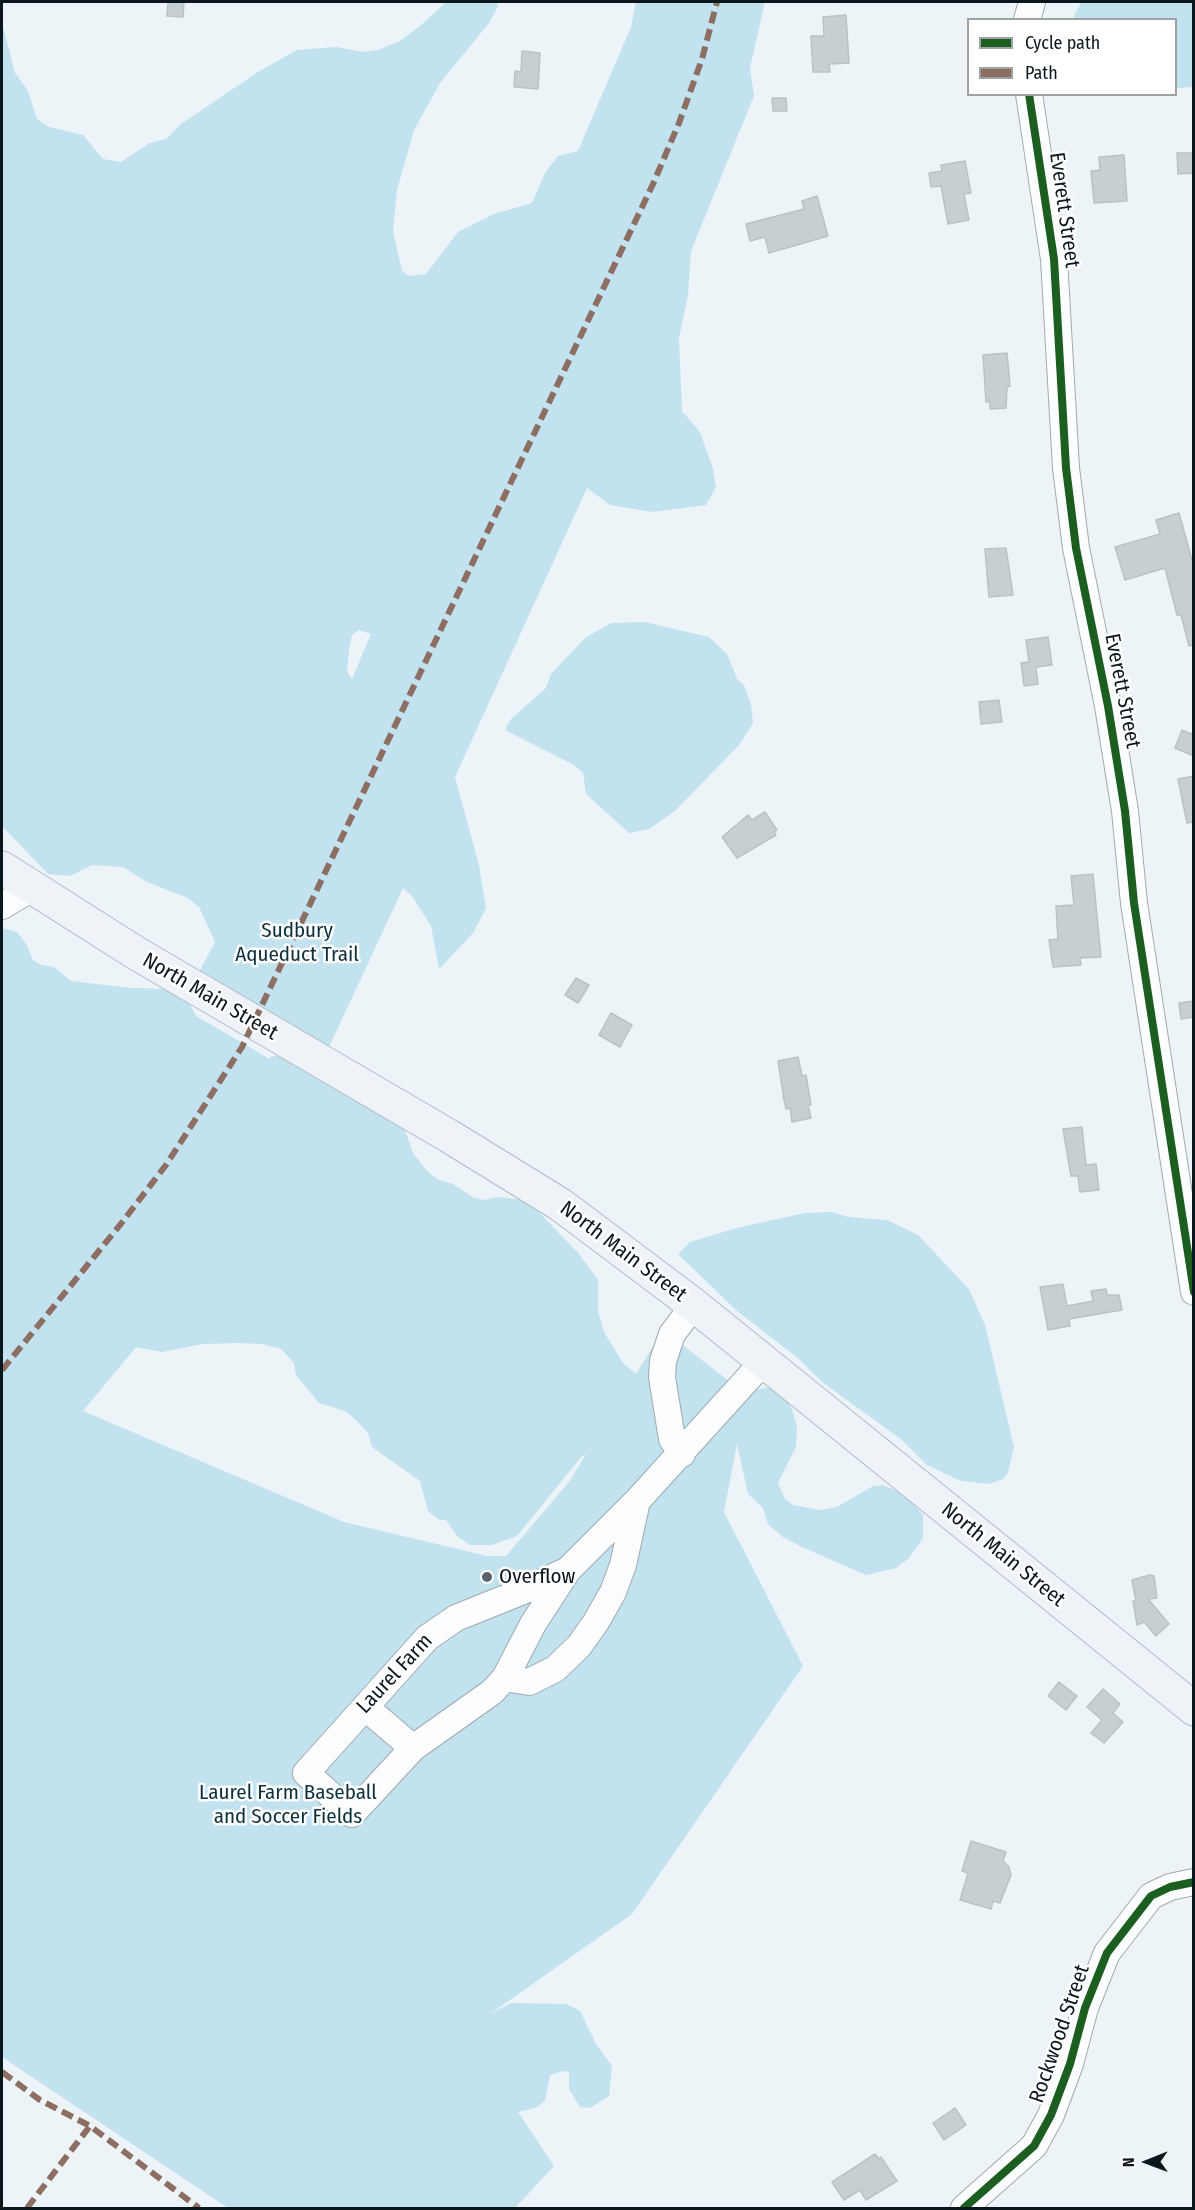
<!DOCTYPE html>
<style>
body{margin:0}
#map{position:relative;width:1195px;height:2210px;overflow:hidden;background:#ecf4f7;font-family:"Fira Sans Condensed",sans-serif}
canvas{display:block}
.frame{position:absolute;inset:0;border:3px solid #0a171c;pointer-events:none}
.legend{position:absolute;left:967px;top:18px;width:210px;height:78px;box-sizing:border-box;background:#fff;border:2px solid #9da2a4;margin:0;padding:8px 10px;list-style:none;font-size:18px;color:#0a171c}
.legend li{display:flex;align-items:center;gap:12px;height:30px}
.legend b{width:30px;border:2px solid #9da2a4}
.north{position:absolute;left:1117px;top:2132px;width:60px;height:60px;-webkit-text-stroke:4px #fff;paint-order:stroke;rotate:269deg;font-size:16px;font-weight:700;line-height:24px;text-align:center;color:#0a171c}
.north::after{content:'';display:block;margin:auto;width:21px;height:27px;background:#0a171c;clip-path:polygon(50% 0,100% 100%,50% 72%,0 100%)}
</style>
<div id="map">
<canvas width="1195" height="2210"></canvas>
<div class="frame"></div>
<ul class="legend">
<li><b style="height:8px;background:#1b5e20"></b>Cycle path</li>
<li><b style="height:8px;background:#8d6e63"></b>Path</li>
</ul>
<div class="north">N</div>
</div>
<script>
const ctx = document.querySelector('canvas').getContext('2d');
ctx.lineJoin = 'round';
function paint(path, color) { ctx.fillStyle = color; ctx.fill(path, 'evenodd'); }
const toPath = rows => new Path2D(rows.map(r => 'M' + r).join(''));
function strokePath(path, color, width, dash) { ctx.strokeStyle = color; ctx.lineWidth = width; ctx.lineCap = dash ? 'butt' : 'round'; ctx.setLineDash(dash || []); ctx.stroke(path); }
function write(font, color, halo, rows, align = 'center') {
  ctx.font = font + ' "Fira Sans Condensed",sans-serif'; ctx.lineWidth = 5; ctx.setLineDash([]); ctx.textBaseline = 'middle'; ctx.strokeStyle = halo; ctx.fillStyle = color; for (const [text, x, y, turn = 0] of rows) {
    ctx.save(); ctx.translate(x, y); ctx.rotate((+turn || 0) * Math.PI / 180); ctx.textAlign = isNaN(turn) ? turn : align; if (halo) ctx.strokeText(text, 0, 0); ctx.fillText(text, 0, 0); ctx.restore();
  }
}
paint(toPath([
 [446,2,497,2,498,6,489,23,440,83,414,130,397,190,393,231,402,271,409,276,426,274,458,232,494,214,532,203,546,171,558,156,578,151,631,27,636,2,765,2,750,68,754,96,691,251,688,295,679,338,682,411,700,432,713,469,716,487,706,505,653,512,610,505,587,488,455,777,479,865,486,908,473,933,439,969,431,926,412,896,403,888,329,1047,199,972,215,942,199,907,188,898,147,882,123,867,92,865,70,876,48,874,2,826,2,23,15,73,28,91,37,119,49,127,83,135,103,159,121,162,150,143,166,139,181,124,258,72,297,50,336,47,363,52,377,50,400,41,420,26],
 [359,630,371,634,352,679,347,671,349,651,352,635],
 [1081,2,1193,2,1193,87,1176,88,1176,20,1073,19],
 [644,622,709,637,727,654,737,679,744,685,751,705,753,723,740,744,675,811,649,829,629,833,586,794,583,773,574,765,505,730,511,719,546,688,551,674,585,638,611,623],
 [2,928,17,932,26,944,33,960,41,965,54,967,71,981,130,988,166,989,190,1004,196,1016,270,1059,271,1056,282,1056,403,1124,413,1153,427,1171,439,1180,453,1184,474,1198,485,1200,497,1197,519,1199,534,1207,579,1254,598,1280,598,1311,604,1332,623,1363,636,1374,663,1330,747,1395,753,1390,771,1387,781,1391,792,1409,797,1427,796,1447,778,1483,785,1499,793,1505,820,1510,837,1507,873,1486,882,1485,905,1494,923,1515,923,1538,909,1558,896,1568,866,1575,802,1547,783,1537,768,1524,763,1508,748,1494,737,1444,724,1512,803,1666,632,1914,490,2014,511,2003,566,2004,580,2011,596,2044,612,2066,609,2096,590,2108,580,2107,569,2089,569,2072,563,2071,550,2075,545,2101,535,2108,518,2112,554,2166,515,2208,228,2208,2,2057],
 [237,1343,263,1344,281,1349,294,1363,296,1375,319,1403,345,1411,358,1422,368,1433,372,1447,420,1481,428,1511,439,1520,446,1520,458,1537,471,1545,492,1545,517,1536,582,1456,586,1454,569,1482,506,1556,487,1556,344,1522,83,1411,136,1347,162,1352,203,1344],
 [832,1212,848,1217,887,1220,918,1235,969,1289,985,1325,1014,1447,1008,1473,1003,1479,989,1484,961,1481,927,1465,902,1440,822,1382,799,1359,737,1311,678,1254,690,1242,737,1228,805,1213]
]), '#c1e2ee');
const building = toPath([
 [168,2,184,2,183,17,167,16,168,2],
 [846,15,849,63,829,64,830,72,813,72,811,36,824,36,823,17,846,15],
 [522,51,540,53,538,89,514,87,515,71,521,72,522,51],
 [772,98,786,98,787,111,773,111,772,98],
 [1177,153,1194,153,1194,173,1178,174,1177,153],
 [1124,155,1127,201,1094,203,1091,171,1100,170,1099,157,1124,155],
 [965,161,971,193,964,194,969,220,948,224,941,186,931,187,929,173,942,171,941,165,965,161],
 [817,196,828,236,769,253,765,237,750,241,746,224,804,209,802,201,817,196],
 [1007,353,1010,386,1007,387,1006,408,990,409,990,402,986,402,983,355,1007,353],
 [1179,513,1194,567,1194,645,1189,646,1181,615,1177,615,1165,568,1125,580,1115,547,1160,534,1156,520,1179,513],
 [1006,548,1013,595,989,597,985,549,1006,548],
 [1048,637,1052,665,1036,667,1038,684,1024,686,1021,663,1029,662,1026,640,1048,637],
 [999,700,1002,722,981,724,979,702,999,700],
 [1182,730,1194,735,1194,756,1175,748,1182,730],
 [1194,776,1194,822,1187,823,1178,779,1194,776],
 [765,812,777,830,774,832,776,835,737,858,722,837,748,815,752,820,765,812],
 [1093,874,1101,957,1080,958,1081,965,1053,967,1049,940,1058,939,1056,906,1074,905,1071,876,1093,874],
 [576,978,589,985,578,1003,565,995,576,978],
 [1194,1001,1194,1017,1181,1019,1179,1003,1194,1001],
 [611,1013,632,1025,620,1047,599,1035,611,1013],
 [798,1057,802,1076,806,1075,811,1105,808,1105,811,1118,792,1122,790,1108,786,1109,784,1100,778,1061,798,1057],
 [1082,1127,1086,1165,1096,1164,1099,1190,1080,1192,1078,1176,1071,1176,1063,1129,1082,1127],
 [1063,1284,1067,1306,1093,1301,1091,1291,1106,1289,1107,1295,1119,1295,1122,1310,1069,1319,1070,1326,1048,1330,1040,1287,1063,1284],
 [1150,1575,1154,1576,1157,1598,1148,1599,1169,1624,1156,1636,1144,1622,1137,1625,1133,1601,1136,1601,1132,1580,1150,1575],
 [1059,1682,1077,1696,1066,1710,1048,1696,1059,1682],
 [1103,1689,1120,1704,1113,1713,1123,1722,1104,1743,1091,1733,1102,1720,1087,1707,1103,1689],
 [971,1841,1006,1852,1003,1861,1009,1867,1011,1875,1000,1903,993,1901,991,1909,960,1900,968,1873,962,1871,971,1841],
 [955,2108,966,2125,944,2140,933,2123,955,2108],
 [875,2154,879,2159,881,2157,897,2181,866,2200,860,2190,844,2200,832,2182,875,2154]
]);
paint(building, '#c6d0d2');
strokePath(building, '#b8c3c4', 1.5);
const minor = toPath([
 [1027,20,1032,2],
 [1029,94,1054,259,1066,468,1076,548,1108,706,1125,811,1134,903,1194,1292],
 [2,906,32,888],
 [682,1454,672,1439,662,1377,663,1361,672,1334,694,1305],
 [568,1570,528,1589,456,1618,427,1638,306,1773,352,1814,413,1748,492,1692,505,1678,533,1624,568,1570,637,1501,763,1362],
 [505,1678,529,1682,555,1669,579,1646,596,1622,613,1592,623,1565,637,1501],
 [365,1707,413,1748],
 [964,2208,1034,2146,1051,2115,1070,2064,1085,2008,1107,1953,1151,1896,1170,1887,1194,1882]
]);
const major = toPath([
 [2,868,136,953,449,1136,561,1205,694,1305,1194,1709]
]);
strokePath(minor, '#a1aaae', 28);
strokePath(major, '#b2bbc3', 35);
strokePath(minor, '#fcfdfe', 26);
strokePath(major, '#eff3f7', 33);
strokePath(toPath([
 [2,1370,120,1225,166,1165,242,1047,653,184,679,123,702,59,717,2],
 [2,2072,40,2100,90,2126,199,2208],
 [27,2208,90,2126]
]), '#8d6e63', 6, [12, 6]);
strokePath(toPath([
 [1029,94,1054,259,1066,468,1076,548,1108,706,1125,811,1134,903,1194,1292],
 [964,2208,1034,2146,1051,2115,1070,2064,1085,2008,1107,1953,1151,1896,1170,1887,1194,1882]
]), '#1b5e20', 8);
for (const [x, y, r, color] of [
 [487,1577,6,"#596469"]
]) { const dot = new Path2D(); dot.arc(x, y, r, 0, 2 * Math.PI); ctx.fillStyle = color; ctx.fill(dot); strokePath(dot, '#fff', 2); }
write('21px', '#0a171c', '#fff', [
 ["Everett Street",1064,210,82],
 ["Everett Street",1122,691,79],
 ["North Main Street",210,997,30],
 ["North Main Street",623,1252,37],
 ["North Main Street",1003,1555,39],
 ["Laurel Farm",395,1674,-47],
 ["Rockwood Street",1060,2034,-71]
]);
write('21px', '#0d313c', '#fff', [
 ["Sudbury",297,931],
 ["Aqueduct Trail",297,955],
 ["Laurel Farm Baseball",288,1793],
 ["and Soccer Fields",288,1817]
]);
write('21px', '#0a171c', '#fff', [
 ["Overflow",499,1577]
], 'left');
</script>
